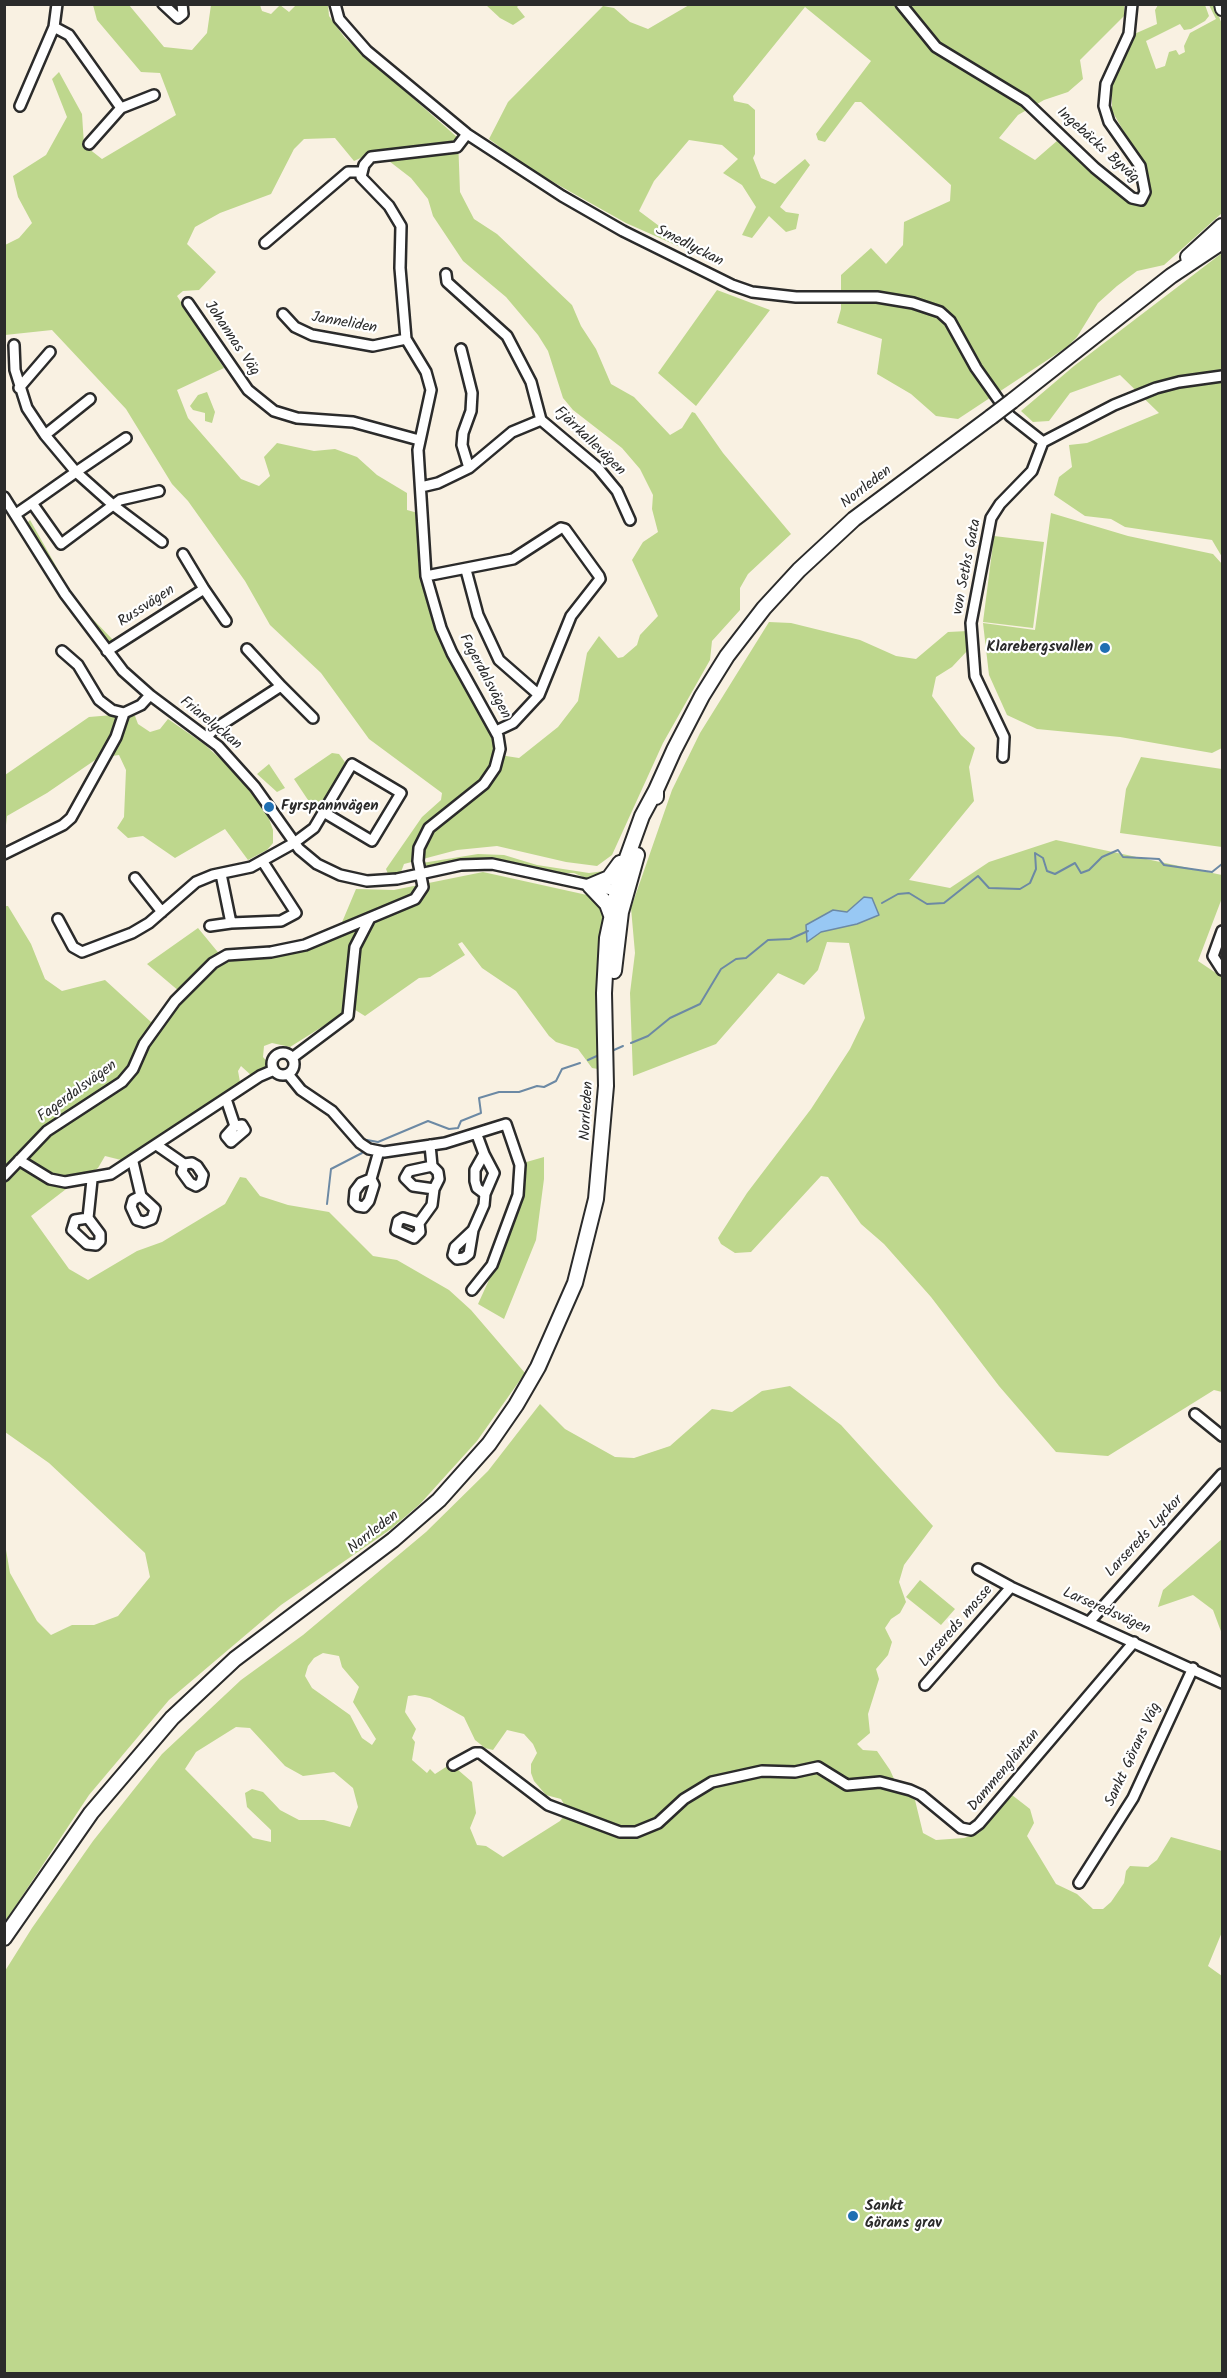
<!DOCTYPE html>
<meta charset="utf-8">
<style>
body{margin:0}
#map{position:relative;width:1227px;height:2378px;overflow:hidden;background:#f9f1e2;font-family:Kalam,sans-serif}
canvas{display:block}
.frame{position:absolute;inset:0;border:6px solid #2b2b2b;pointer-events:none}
</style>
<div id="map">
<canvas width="1227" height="2378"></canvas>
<div class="frame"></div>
</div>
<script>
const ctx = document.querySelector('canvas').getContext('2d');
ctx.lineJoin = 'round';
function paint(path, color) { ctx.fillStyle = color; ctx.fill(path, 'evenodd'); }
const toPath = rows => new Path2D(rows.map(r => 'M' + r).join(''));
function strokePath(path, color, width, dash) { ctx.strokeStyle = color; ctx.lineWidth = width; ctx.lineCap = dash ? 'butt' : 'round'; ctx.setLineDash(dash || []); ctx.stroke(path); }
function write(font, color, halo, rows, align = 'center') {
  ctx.font = font + ' Kalam,sans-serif'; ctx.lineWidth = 4.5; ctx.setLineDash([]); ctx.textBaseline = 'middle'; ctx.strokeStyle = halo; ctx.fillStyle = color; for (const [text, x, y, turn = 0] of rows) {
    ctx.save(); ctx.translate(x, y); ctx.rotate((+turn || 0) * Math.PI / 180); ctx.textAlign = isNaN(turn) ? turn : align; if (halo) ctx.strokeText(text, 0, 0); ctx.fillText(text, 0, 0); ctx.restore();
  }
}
paint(toPath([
 [93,5,129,5,164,47,192,50,207,33,211,5,260,5,262,11,271,14,280,5,289,12,296,5,328,5,329,16,345,38,458,138,460,192,474,219,497,234,572,305,581,326,596,349,611,384,634,397,670,435,682,428,692,412,695,413,723,453,791,534,748,574,740,588,740,610,712,641,710,660,663,743,612,855,597,866,566,862,497,846,457,850,404,864,401,872,388,874,386,869,422,817,441,800,442,793,369,739,321,673,270,625,245,581,188,501,172,484,126,409,52,330,5,335,5,245,19,238,32,223,18,197,13,176,46,155,67,117,52,79,59,72,82,114,84,145,102,159,176,115,160,73,141,72,97,20],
 [335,138,354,161,376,151,411,178,428,199,433,216,463,261,506,297,538,335,548,351,563,398,573,410,622,448,640,469,653,495,652,509,658,532,643,542,632,560,658,616,640,635,637,645,623,657,618,658,599,636,587,653,578,701,558,727,519,758,493,754,493,734,444,650,428,602,418,561,418,513,407,510,407,493,377,475,357,457,335,449,314,451,277,443,264,457,270,476,259,486,241,479,188,418,177,390,224,368,177,296,183,291,199,290,216,272,187,244,195,227,220,213,271,194,294,149,304,139],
 [486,5,519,5,517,7,525,17,513,25,500,18],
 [689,5,1124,5,1125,15,1080,60,1083,79,1068,92,1044,100,1018,115,999,138,1035,160,1058,140,1133,203,1140,205,1148,196,1146,170,1112,111,1112,93,1105,96,1132,35,1157,24,1155,10,1158,5,1205,5,1209,16,1205,21,1191,29,1184,30,1180,24,1146,41,1156,69,1165,66,1169,52,1176,50,1179,55,1185,52,1184,46,1190,33,1216,19,1209,5,1214,5,1222,24,1222,213,1164,265,1137,271,1117,286,1098,303,1077,337,1067,347,958,419,936,416,911,394,877,374,882,339,837,323,841,309,841,275,871,248,886,264,903,245,904,222,950,201,951,185,861,102,855,102,825,142,818,140,816,134,871,61,805,7,733,96,734,101,748,104,755,110,755,154,753,158,761,178,775,184,805,159,810,165,780,207,786,212,799,214,796,229,786,232,769,216,752,238,742,235,756,207,742,185,723,173,738,159,722,145,689,140,654,181,639,211,698,255,626,223,528,168,489,139,508,102,603,6,614,8,630,22,648,29],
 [1222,253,1222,557,1212,540,1125,527,1111,519,1085,516,1054,495,1059,477,1072,467,1069,445,1087,443,1159,413,1120,375,1070,393,1049,421,1033,422,1021,411,1074,366],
 [717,290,770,310,696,406,658,373],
 [207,392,215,412,212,423,205,421,205,413,193,410,190,406,198,395],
 [1051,513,1128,536,1213,554,1222,564,1222,748,1212,753,1120,737,1037,729,1007,715,989,675,983,623,1035,630],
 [30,520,69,589,86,612,114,641,112,644,105,642,64,586,27,523],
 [994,536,1044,542,1033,628,983,622],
 [769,622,791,623,860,640,896,656,916,659,948,632,968,631,968,650,952,667,936,677,932,696,961,735,975,748,969,767,974,801,909,880,950,888,989,862,1056,840,1222,875,1222,898,1198,961,1222,977,1222,1392,1214,1390,1108,1456,1056,1452,999,1386,931,1297,884,1244,861,1224,828,1177,821,1176,751,1252,735,1253,721,1244,718,1238,747,1193,811,1109,850,1049,865,1018,849,943,827,942,818,970,804,985,778,973,716,1044,633,1076,630,993,635,953,631,908,672,790,700,733],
 [113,715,135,716,138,724,150,732,160,729,168,719,204,744,245,781,268,816,273,830,273,843,267,850,248,860,225,829,175,858,143,836,128,838,117,828,124,817,126,770,119,755,98,758,47,793,7,816,5,834,5,775,89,717],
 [332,753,339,754,347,765,321,813,316,812,294,779],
 [1141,757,1222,769,1222,847,1120,833,1126,789],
 [269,764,285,788,277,792,257,774],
 [478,854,504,855,537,865,589,873,612,870,590,880,574,873,553,873,498,861,464,861,429,867,422,863],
 [483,872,587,895,602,902,607,912,600,997,598,1069,592,1068,578,1049,556,1042,549,1036,516,991,482,968,462,942,458,944,465,955,430,977,419,978,365,1016,352,1008,290,1047,272,1043,264,1046,263,1057,269,1064,259,1074,253,1077,241,1066,238,1071,240,1082,230,1092,131,1158,121,1160,105,1156,98,1168,70,1186,31,1216,69,1269,88,1280,137,1251,162,1242,225,1204,240,1177,246,1178,260,1196,288,1205,329,1212,373,1256,397,1260,449,1290,471,1310,525,1373,477,1441,420,1504,391,1529,281,1605,169,1700,89,1795,5,1922,4,1538,10,1573,37,1621,51,1635,72,1625,94,1625,118,1616,150,1577,145,1553,49,1463,5,1432,5,906,8,906,31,944,45,979,62,991,105,980,151,1022,180,992,147,964,198,928,226,962,297,952,335,939,356,889,394,890],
 [544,1157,544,1179,536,1240,504,1319,478,1304,509,1236,524,1177,523,1163],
 [790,1386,841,1425,933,1526,904,1565,899,1582,906,1602,900,1613,891,1619,885,1628,892,1642,888,1655,876,1669,879,1679,868,1714,870,1733,857,1744,863,1750,877,1751,890,1770,899,1790,915,1800,923,1833,936,1840,964,1838,979,1833,1012,1795,1030,1809,1034,1823,1027,1836,1056,1884,1077,1894,1093,1909,1103,1909,1111,1902,1124,1883,1126,1871,1130,1866,1148,1867,1157,1860,1171,1837,1222,1851,1222,1932,1208,1966,1222,1976,1222,2373,5,2373,5,1971,32,1928,93,1841,162,1754,241,1680,303,1635,426,1532,488,1471,540,1404,565,1429,615,1457,634,1458,670,1446,712,1409,732,1412,762,1391],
 [323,1653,339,1656,342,1667,359,1687,353,1702,376,1739,372,1745,362,1738,350,1715,312,1688,305,1676,308,1666,314,1658],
 [415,1695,430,1698,464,1717,475,1740,485,1748,493,1750,507,1730,524,1734,533,1744,537,1753,531,1764,531,1773,534,1781,546,1795,561,1799,568,1811,560,1821,503,1857,486,1846,477,1845,470,1828,476,1813,472,1782,457,1769,446,1767,435,1774,430,1769,427,1773,412,1760,415,1742,412,1738,416,1729,405,1712,408,1696],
 [236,1727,250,1728,285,1766,303,1776,334,1772,353,1788,358,1807,350,1827,324,1820,299,1820,280,1810,263,1792,252,1789,245,1793,247,1807,271,1830,271,1842,253,1838,185,1769,196,1752],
 [1222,1539,1222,1634,1213,1610,1193,1595,1158,1607,1163,1590],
 [920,1580,955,1609,941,1625,906,1597]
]), '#bed78d');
const water = toPath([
 [864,897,872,898,879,915,857,924,821,932,807,942,806,925,833,910,847,912,864,897]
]);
paint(water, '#98c8f4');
strokePath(water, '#6c89a4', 1.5);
strokePath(toPath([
 [882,903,898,894,909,893,927,904,944,903,978,876,989,888,1020,889,1030,883,1036,869,1035,853,1043,858,1047,871,1055,874,1075,863,1081,873,1089,870,1102,857,1118,850,1123,857,1159,859,1164,865,1212,872,1222,864],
 [631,1043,648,1036,670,1018,700,1004,721,969,736,959,746,958,768,940,790,939,808,931],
 [614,1050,623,1046],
 [588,1060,599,1055],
 [367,1140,378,1142,428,1121,449,1129,458,1128,461,1121,481,1113,479,1098,499,1092,519,1092,537,1086,544,1087,556,1081,562,1069,580,1063],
 [327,1204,331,1169,362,1153]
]), '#6c89a4', 2);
const minor = toPath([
 [163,4,178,18,183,14,182,4],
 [335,4,339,19,367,51,467,134,562,196,623,231,732,285,752,292,796,297,877,297,913,303,940,312,950,321,976,368,1010,416,1043,442],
 [901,4,936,47,1025,101,1095,168,1132,198,1141,200,1145,192,1140,166,1109,122,1104,106,1106,84,1129,34,1132,4],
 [54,27,69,35,121,108],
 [20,106,54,27,57,4],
 [89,144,121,108,154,95],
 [265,243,348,172,360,172],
 [446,274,447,282,507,336,531,382,541,420,598,468,617,491,630,520],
 [188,303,248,390,274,411,297,418,353,422,419,440],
 [283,314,295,327,312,335,373,346,406,339],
 [14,345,15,370,27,408,45,435,76,472,126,438],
 [461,349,472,393,471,411,463,433,462,445,469,468],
 [19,388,50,352],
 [45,435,90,399],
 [1043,442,1114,405,1156,388,1179,382,1222,376],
 [421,487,438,483,469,468,512,432,541,420],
 [4,497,65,594,123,671,150,695,218,746,255,787,299,849,317,864,340,875,367,881,397,879,461,865,492,864,621,892],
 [32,503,76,472,113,505,162,542],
 [16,514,32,503,61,544,120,500,159,491],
 [183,554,204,589],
 [466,570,478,615,499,660,539,695],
 [426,576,513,559,561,528,565,529,599,576,600,579,571,616,539,695,513,723,496,731],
 [62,651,78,665,99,700,112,710,124,713,141,705,150,695],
 [107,651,204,589,226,621],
 [281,686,313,718],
 [207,737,213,730,281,686,247,649],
 [1003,757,1004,737,975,676,971,623,991,518,1000,504,1032,471,1043,442],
 [4,854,63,825,71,818,116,737,124,713],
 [221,874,231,923,281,921,296,913,263,862],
 [135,878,162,912],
 [58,919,73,947,82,952,132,933,149,923,196,882,213,875,251,867,294,843,314,828,352,764,401,793,372,841,325,813],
 [210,926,231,923],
 [1222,931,1213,956,1222,970],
 '272 1064a11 11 0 1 1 22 0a11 11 0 1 1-22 0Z',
 [292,1058,348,1016,355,947,369,920],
 [288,1074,301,1090,332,1111,360,1143,369,1149,384,1152,445,1143,506,1124,520,1165,518,1195,492,1265,472,1290],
 [226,1099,235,1126,226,1136,231,1142,245,1130,242,1125,235,1126],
 [158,1146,184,1164,182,1172,190,1183,196,1186,201,1183,203,1175,197,1166,192,1163,184,1164],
 [484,1154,494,1173,485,1194],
 [19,1160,50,1179,65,1182,111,1174,260,1076,274,1070],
 [133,1162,141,1196,133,1200,131,1207,137,1220,144,1222,152,1219,155,1209,141,1196],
 [432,1166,409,1171,405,1178,413,1186,434,1189],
 [4,1176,47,1131,122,1082,133,1069,144,1044,175,1001,213,963,227,955,271,952,305,945,415,899,423,887,418,861,419,848,429,828,484,784,495,768,500,749,498,736,452,653,441,628,426,576,418,450,431,390,426,372,406,339,400,268,401,226,389,206,361,177,364,165,371,157,457,147,467,134],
 [371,1179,374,1185,369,1201,364,1207,358,1206,354,1202,355,1191,361,1183,371,1179,379,1151],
 [88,1218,75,1220,72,1230,87,1244,96,1245,100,1241,100,1234,88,1218,92,1180],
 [419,1223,420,1232,414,1238,396,1230,398,1221,403,1218,419,1223,432,1205,434,1189,439,1179,438,1172,432,1166,430,1145],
 [473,1230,469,1254,464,1258,457,1259,453,1255,455,1247,473,1230,484,1205,485,1194,477,1188,475,1181,475,1170,484,1154,477,1135],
 [1195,1414,1222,1436],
 [978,1569,1011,1587,1222,1683],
 [1090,1621,1222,1474],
 [925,1685,1011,1587],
 [453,1765,475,1753,480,1753,548,1805,620,1832,636,1832,658,1823,684,1799,712,1782,762,1771,795,1772,818,1767,847,1785,880,1782,910,1790,921,1795,961,1828,971,1830,979,1824,1134,1642],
 [1079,1883,1133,1798,1193,1668]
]);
const major = toPath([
 [1221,4,1222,9]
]);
const highway = toPath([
 [1188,257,1222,226],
 [1012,401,1171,276,1222,242],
 [656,797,656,790,674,750,702,696,727,656,764,608,799,570,854,519,991,417],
 [611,915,607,904,590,886,609,878,620,863],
 [614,971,621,912,637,855],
 [4,1938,91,1813,172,1718,235,1659,393,1540,439,1500,489,1444,516,1405,538,1367,575,1283,596,1199,606,1086,604,993,607,938,620,877,642,816,656,790]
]);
strokePath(minor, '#2b2b2b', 14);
strokePath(major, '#2b2b2b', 16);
strokePath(highway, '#2b2b2b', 18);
strokePath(minor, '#fff', 9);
strokePath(major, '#fff', 12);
strokePath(highway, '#fff', 14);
const highwayBridge = toPath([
 [991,417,1012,401]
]);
strokePath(highwayBridge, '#2b2b2b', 18, []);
strokePath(highwayBridge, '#fff', 14);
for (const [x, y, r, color] of [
 [1105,648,6,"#1f6fb2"],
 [269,807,6,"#1f6fb2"],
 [853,2216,6,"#1f6fb2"]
]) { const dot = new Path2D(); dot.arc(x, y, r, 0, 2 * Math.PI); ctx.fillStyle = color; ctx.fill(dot); strokePath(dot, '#fff', 2); }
write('15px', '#2b2b2b', '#fff', [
 ["Ingebäcks Byväg",1097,146,42],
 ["Smedlyckan",689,247,27],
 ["Janneliden",344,324,10],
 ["Johannas Väg",231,339,56],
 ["Fjärrkallevägen",589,442,44],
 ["Norrleden",867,488,-38],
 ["von Seths Gata",968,567,-79],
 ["Russvägen",147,607,-33],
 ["Fagerdalsvägen",484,677,62],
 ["Friarelyckan",210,724,39],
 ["Fagerdalsvägen",78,1092,-36],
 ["Norrleden",588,1111,-87],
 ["Norrleden",374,1533,-38],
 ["Larsereds Lyckor",1145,1537,-47],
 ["Larseredsvägen",1106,1612,24],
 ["Larsereds mosse",957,1627,-49],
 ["Sankt Görans Väg",1134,1755,-65],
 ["Dammengläntan",1005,1771,-50]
]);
write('bold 15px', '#2b2b2b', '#fff', [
 ["Klarebergsvallen",1093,648,"right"],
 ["Fyrspannvägen",281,807],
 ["Sankt",865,2207],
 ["Görans grav",865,2224]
], 'left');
</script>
